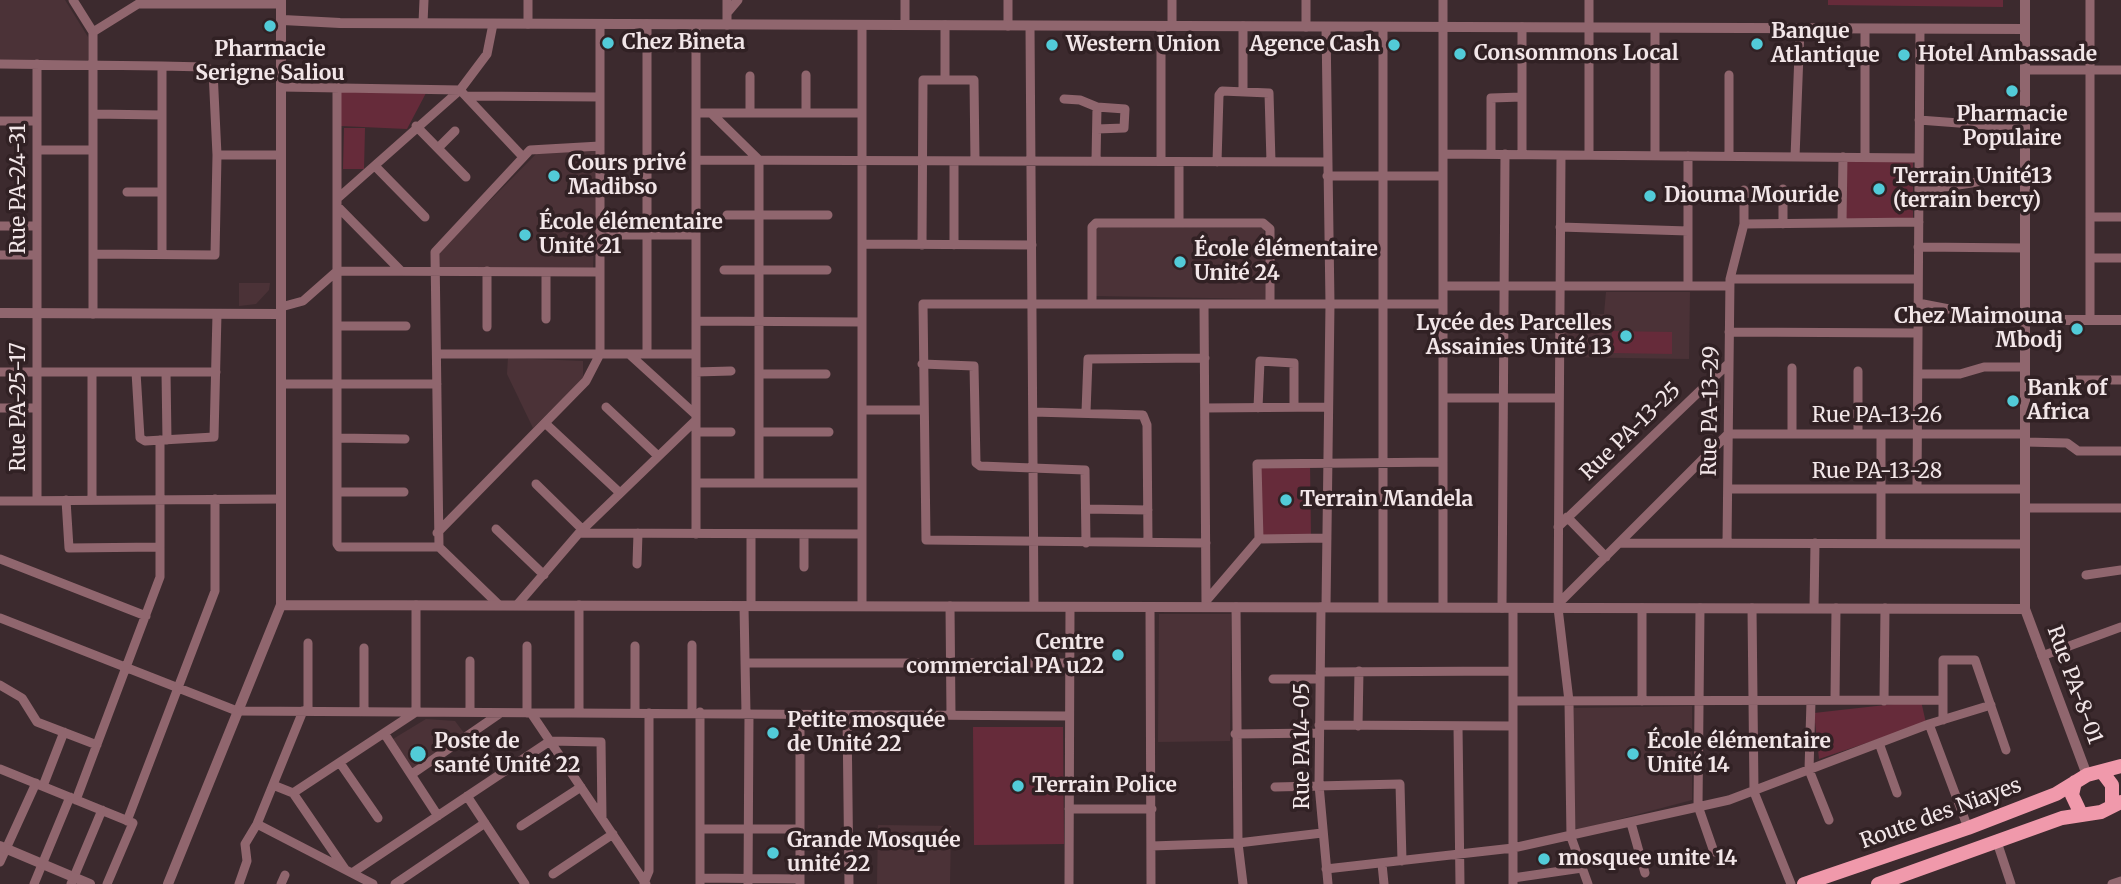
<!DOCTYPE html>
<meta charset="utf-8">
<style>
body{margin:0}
canvas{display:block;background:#3c2a2e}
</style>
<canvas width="2121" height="884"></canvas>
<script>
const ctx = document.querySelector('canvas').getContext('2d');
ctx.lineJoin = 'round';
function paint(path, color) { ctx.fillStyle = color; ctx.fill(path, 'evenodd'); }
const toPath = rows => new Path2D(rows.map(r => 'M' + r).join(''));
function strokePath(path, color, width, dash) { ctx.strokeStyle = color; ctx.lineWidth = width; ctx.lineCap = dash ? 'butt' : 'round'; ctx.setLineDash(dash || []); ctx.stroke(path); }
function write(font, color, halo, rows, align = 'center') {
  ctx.font = font + ' Merriweather,serif'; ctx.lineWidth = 7; ctx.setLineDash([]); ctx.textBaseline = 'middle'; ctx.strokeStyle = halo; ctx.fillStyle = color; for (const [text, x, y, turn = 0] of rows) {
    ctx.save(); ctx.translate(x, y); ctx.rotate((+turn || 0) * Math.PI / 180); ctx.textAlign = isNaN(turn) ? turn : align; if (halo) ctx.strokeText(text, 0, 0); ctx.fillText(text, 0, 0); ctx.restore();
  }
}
paint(toPath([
 [0,0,65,0,88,37,88,60,0,60],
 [598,149,593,268,439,267,440,251,540,150],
 [1095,227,1264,228,1266,299,1096,296],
 [239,283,270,283,269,290,256,304,239,306],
 [1606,292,1690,292,1689,359,1563,357,1564,316,1604,314],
 [508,358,583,361,583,378,533,428,507,374],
 [1159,614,1231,614,1230,741,1158,742],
 [1692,706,1692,800,1578,830,1573,827,1574,708],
 [426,719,455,721,464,733,413,769,393,739],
 [878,825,951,826,950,884,877,884]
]), '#4b3237');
paint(toPath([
 [1828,0,2003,0,2003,7,1828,5],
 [341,90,426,93,407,129,341,126],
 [344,128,365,128,364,169,343,169],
 [1844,160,1913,160,1913,219,1844,219],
 [1612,331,1672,332,1672,354,1611,353],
 [1261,464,1310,464,1311,536,1261,537],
 [1921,701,1926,723,1819,759,1814,713],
 [973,727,1063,727,1064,844,974,845]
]), '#662b3a');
strokePath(toPath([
 [73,0,93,32,93,314],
 [528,0,528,24],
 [727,0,727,25],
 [1008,0,1008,26],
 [1172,0,1172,26],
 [1306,0,1306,27],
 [1443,0,1443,607],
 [1589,0,1589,155],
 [2090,0,2090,320],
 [727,13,738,0],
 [423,23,424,0],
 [647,24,647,354],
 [696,25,696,534],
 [862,25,862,606],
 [905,25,905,0],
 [1030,26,1034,606],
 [1161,26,1161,161],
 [1326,27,1330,304,1326,607],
 [1383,27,1383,607],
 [1522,27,1522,154],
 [1655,28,1655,155],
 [93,32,138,4,281,4],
 [0,64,162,66,205,67,213,71,217,155,215,255,93,254],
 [37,64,37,500],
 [162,66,162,254],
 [2025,70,2121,70],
 [750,76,750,113],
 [945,79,945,25],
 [281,87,460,90,523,157],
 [337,87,337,544,339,547,439,547],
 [1243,91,1243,26],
 [467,96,600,97],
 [1064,99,1080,100,1097,107,1125,109,1124,128,1097,129],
 [696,113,862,113],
 [711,113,759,160,759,483],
 [806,113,806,75],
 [93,114,162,115],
 [1919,120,2025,128],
 [0,121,37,121],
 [416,126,466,177],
 [438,148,455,131],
 [37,150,93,150],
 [1443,154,1919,158],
 [1491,154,1491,98,1522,97],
 [217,155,281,155],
 [1561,155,1558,608,1569,701,1571,837,1588,884],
 [1688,156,1688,286],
 [1729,156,1729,75],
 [1795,157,1800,28],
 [1865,157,1865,29],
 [696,160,1326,162],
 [954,161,954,245],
 [1096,161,1097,107],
 [1179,162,1179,223],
 [1217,162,1219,95,1222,91,1269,93,1271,162],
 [375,166,425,217],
 [1327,176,1443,176],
 [1783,189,1783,224],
 [1919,191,1991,180,2025,179],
 [127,192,162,192],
 [338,198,460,90,487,54,493,24],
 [338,207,401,271],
 [727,215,828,215],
 [2090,217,2121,217],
 [1842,223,1843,157],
 [1744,224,1919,222],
 [0,226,37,226],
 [1560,227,1688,231],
 [600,235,696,235],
 [862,244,1032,245],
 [922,245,923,80,974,80,975,161],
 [1918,247,2025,248],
 [0,255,37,255],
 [2090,258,2121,258],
 [724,270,827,270],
 [487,271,487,327],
 [546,272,546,319],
 [1730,279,1918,279],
 [1443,286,1730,286],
 [1092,303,1092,227,1096,223,1263,223,1270,229,1270,304],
 [1918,303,1980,315,2025,317],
 [1204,304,1206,602],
 [281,307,303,301,337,271,600,272],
 [696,321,862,322],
 [337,326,406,326],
 [1729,332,1918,333],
 [437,354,696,354],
 [629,354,696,415],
 [922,364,974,366,976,463,980,466,1085,470,1086,543],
 [1792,368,1792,434],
 [0,372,216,372],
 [92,372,92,500],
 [136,372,140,438,145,441,214,437,217,314],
 [166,372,167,440],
 [696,372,731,371],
 [759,374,826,374],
 [1918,374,1960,374,1984,367,2025,367],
 [2069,380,2121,380],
 [281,384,437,384],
 [1443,398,1559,398],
 [606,407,657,455],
 [0,408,37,408],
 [1205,408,1328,407],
 [1258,408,1260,361,1294,363,1294,407],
 [862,410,923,410],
 [1033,412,1143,415,1147,425,1148,542],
 [1086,412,1088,359,1205,358],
 [545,423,620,493],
 [696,432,731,432],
 [759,432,829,432],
 [1858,434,1858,371],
 [337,438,405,439],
 [2025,442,2067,443,2078,451,2121,451],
 [696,483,862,483],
 [536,484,583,530],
 [1728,489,2025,489],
 [1917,489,1920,29],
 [337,492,404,492],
 [66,500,69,548,160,547],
 [0,501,281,499],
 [2025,508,2121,508],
 [1086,509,1148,510],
 [1567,517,1606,557],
 [1558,527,1729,363],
 [496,529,544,575],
 [437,533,586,381,600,354,600,24],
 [579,533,862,534],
 [751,534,751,606],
 [1259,539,1327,538],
 [1206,543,926,540,923,304,1443,304],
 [1620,543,2025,544],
 [1727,543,1730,279,1744,224,1744,190],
 [1881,543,1881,434],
 [0,559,146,616],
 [637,564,638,533],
 [804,567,804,534],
 [2086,575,2121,570],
 [1206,601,1259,539,1257,464,1443,462],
 [1558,604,1728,434,2025,434],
 [499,605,439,547,435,252,530,150,600,146],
 [517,605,579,533,696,420],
 [744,606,746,714],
 [950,606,951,715],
 [1150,607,1151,884],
 [1236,607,1238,843,1243,884],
 [1321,607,1319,785,1328,884],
 [1502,608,1505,154],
 [1700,608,1698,806,1714,852],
 [1752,608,1754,792,1791,884],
 [1814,608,1815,543],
 [0,618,237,711,1069,716],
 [527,646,527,713],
 [635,646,635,713],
 [2042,656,2121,627],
 [470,661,470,712],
 [745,663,1069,663],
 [1320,672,1513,671],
 [1273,679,1320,679],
 [0,685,22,698,37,722,97,745],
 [1835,700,1836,608],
 [1513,701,1940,700],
 [1642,701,1642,608],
 [1811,701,1809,770,1829,820],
 [1884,701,1885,608],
 [308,711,308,643],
 [364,712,364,648],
 [692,712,692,645],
 [531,713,646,884],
 [579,713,579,605],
 [800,714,800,884],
 [847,715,849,884],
 [1943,720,1943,660,1975,660,2006,750],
 [1929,724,1968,828],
 [1319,725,1513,726],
 [1358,726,1359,671],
 [1458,726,1460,884],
 [384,733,438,816],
 [1235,734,1319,733],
 [1879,743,1897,793],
 [340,763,378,818],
 [0,769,133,823,107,884],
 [412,774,499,714],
 [273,785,293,793,345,869],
 [43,786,64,732],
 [1275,787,1400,784,1402,861],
 [293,793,416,712,416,605],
 [467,796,525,884],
 [76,800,160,577,160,440],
 [1069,809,1152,809],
 [127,821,215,591,215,499],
 [1631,823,1645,873],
 [257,824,373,884],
 [521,826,581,787],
 [700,829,800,829],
 [1997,842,2011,884],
 [1152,846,1238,843,1322,833],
 [0,862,36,783],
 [1382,864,1384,884],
 [1326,869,1513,848,1729,800,1929,724,1991,705],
 [352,873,550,741,601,742,602,818],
 [553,874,613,834],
 [700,878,800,879],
 [1513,878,1582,868],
 [644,883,649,871,649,713],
 [34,884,70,797],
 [71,884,102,810],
 [239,884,247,861,245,844,257,824,303,711],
 [281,884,285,875],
 [395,884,485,823],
 [700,884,700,712],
 [748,884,749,714],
 [1069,884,1070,607],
 [1513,884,1513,608],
 [2112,884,2121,881]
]), '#90666e', 9);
strokePath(toPath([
 [2025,0,2025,609,2087,775],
 [283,20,340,23,2025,29],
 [0,313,281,314],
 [2025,320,2121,320],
 [281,605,2025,609],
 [0,846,90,884],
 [168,884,281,605,281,0]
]), '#90666e', 10);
strokePath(toPath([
 [2103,773,2112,785,2112,804],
 [2075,782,2072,795,2081,814],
 [1804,884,1968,828,2056,794,2087,775,2121,766],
 [1878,884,2062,818,2101,812,2121,802]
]), '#f099ab', 14);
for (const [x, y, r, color] of [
 [270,26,7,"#52cbd8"],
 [608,43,7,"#52cbd8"],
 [1757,44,7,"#52cbd8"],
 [1052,45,7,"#52cbd8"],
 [1394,45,7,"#52cbd8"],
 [1460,54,7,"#52cbd8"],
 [1904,55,7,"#52cbd8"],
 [2012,91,7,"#52cbd8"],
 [554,176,7,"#52cbd8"],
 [1879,189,7,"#52cbd8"],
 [1650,196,7,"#52cbd8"],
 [525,235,7,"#52cbd8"],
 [1180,262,7,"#52cbd8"],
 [2077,329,7,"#52cbd8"],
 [1626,336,7,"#52cbd8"],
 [2013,401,7,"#52cbd8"],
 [1286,500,7,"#52cbd8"],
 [1118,655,7,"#52cbd8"],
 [773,733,7,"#52cbd8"],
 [418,754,9,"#52cbd8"],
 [1633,754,7,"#52cbd8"],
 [1018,786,7,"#52cbd8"],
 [773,853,7,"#52cbd8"],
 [1544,859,7,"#52cbd8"]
]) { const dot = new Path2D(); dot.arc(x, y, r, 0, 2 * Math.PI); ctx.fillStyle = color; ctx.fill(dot); strokePath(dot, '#312124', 2.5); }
write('bold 21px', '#f2e6e8', '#312124', [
 ["Banque",1771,32],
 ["Atlantique",1771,56],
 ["Chez Bineta",622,43],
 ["Western Union",1066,45],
 ["Agence Cash",1380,45,"right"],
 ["Pharmacie",270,50,"center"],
 ["Serigne Saliou",270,74,"center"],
 ["Consommons Local",1474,54],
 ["Hotel Ambassade",1918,55],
 ["Pharmacie",2012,115,"center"],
 ["Populaire",2012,139,"center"],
 ["Cours privé",568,164],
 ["Madibso",568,188],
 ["Terrain Unité13",1893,177],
 ["(terrain bercy)",1893,201],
 ["Diouma Mouride",1664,196],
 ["École élémentaire",539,223],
 ["Unité 21",539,247],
 ["École élémentaire",1194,250],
 ["Unité 24",1194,274],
 ["Chez Maimouna",2063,317,"right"],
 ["Mbodj",2063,341,"right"],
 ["Lycée des Parcelles",1612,324,"right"],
 ["Assainies Unité 13",1612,348,"right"],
 ["Bank of",2027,389],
 ["Africa",2027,413],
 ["Terrain Mandela",1300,500],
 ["Centre",1104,643,"right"],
 ["commercial PA u22",1104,667,"right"],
 ["Petite mosquée",787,721],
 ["de Unité 22",787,745],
 ["Poste de",434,742],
 ["santé Unité 22",434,766],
 ["École élémentaire",1647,742],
 ["Unité 14",1647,766],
 ["Terrain Police",1032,786],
 ["Grande Mosquée",787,841],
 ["unité 22",787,865],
 ["mosquee unite 14",1558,859]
], 'left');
write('21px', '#f2e6e8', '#312124', [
 ["Rue PA-24-31",19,189,-90],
 ["Rue PA-25-17",19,407,-90],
 ["Rue PA-13-29",1711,411,-89],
 ["Rue PA-13-26",1877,416],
 ["Rue PA-13-25",1631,432,-44],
 ["Rue PA-13-28",1877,472],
 ["Rue PA-8-01",2074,685,70],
 ["Rue PA14-05",1303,746,-90],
 ["Route des Niayes",1941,814,-20]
]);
</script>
